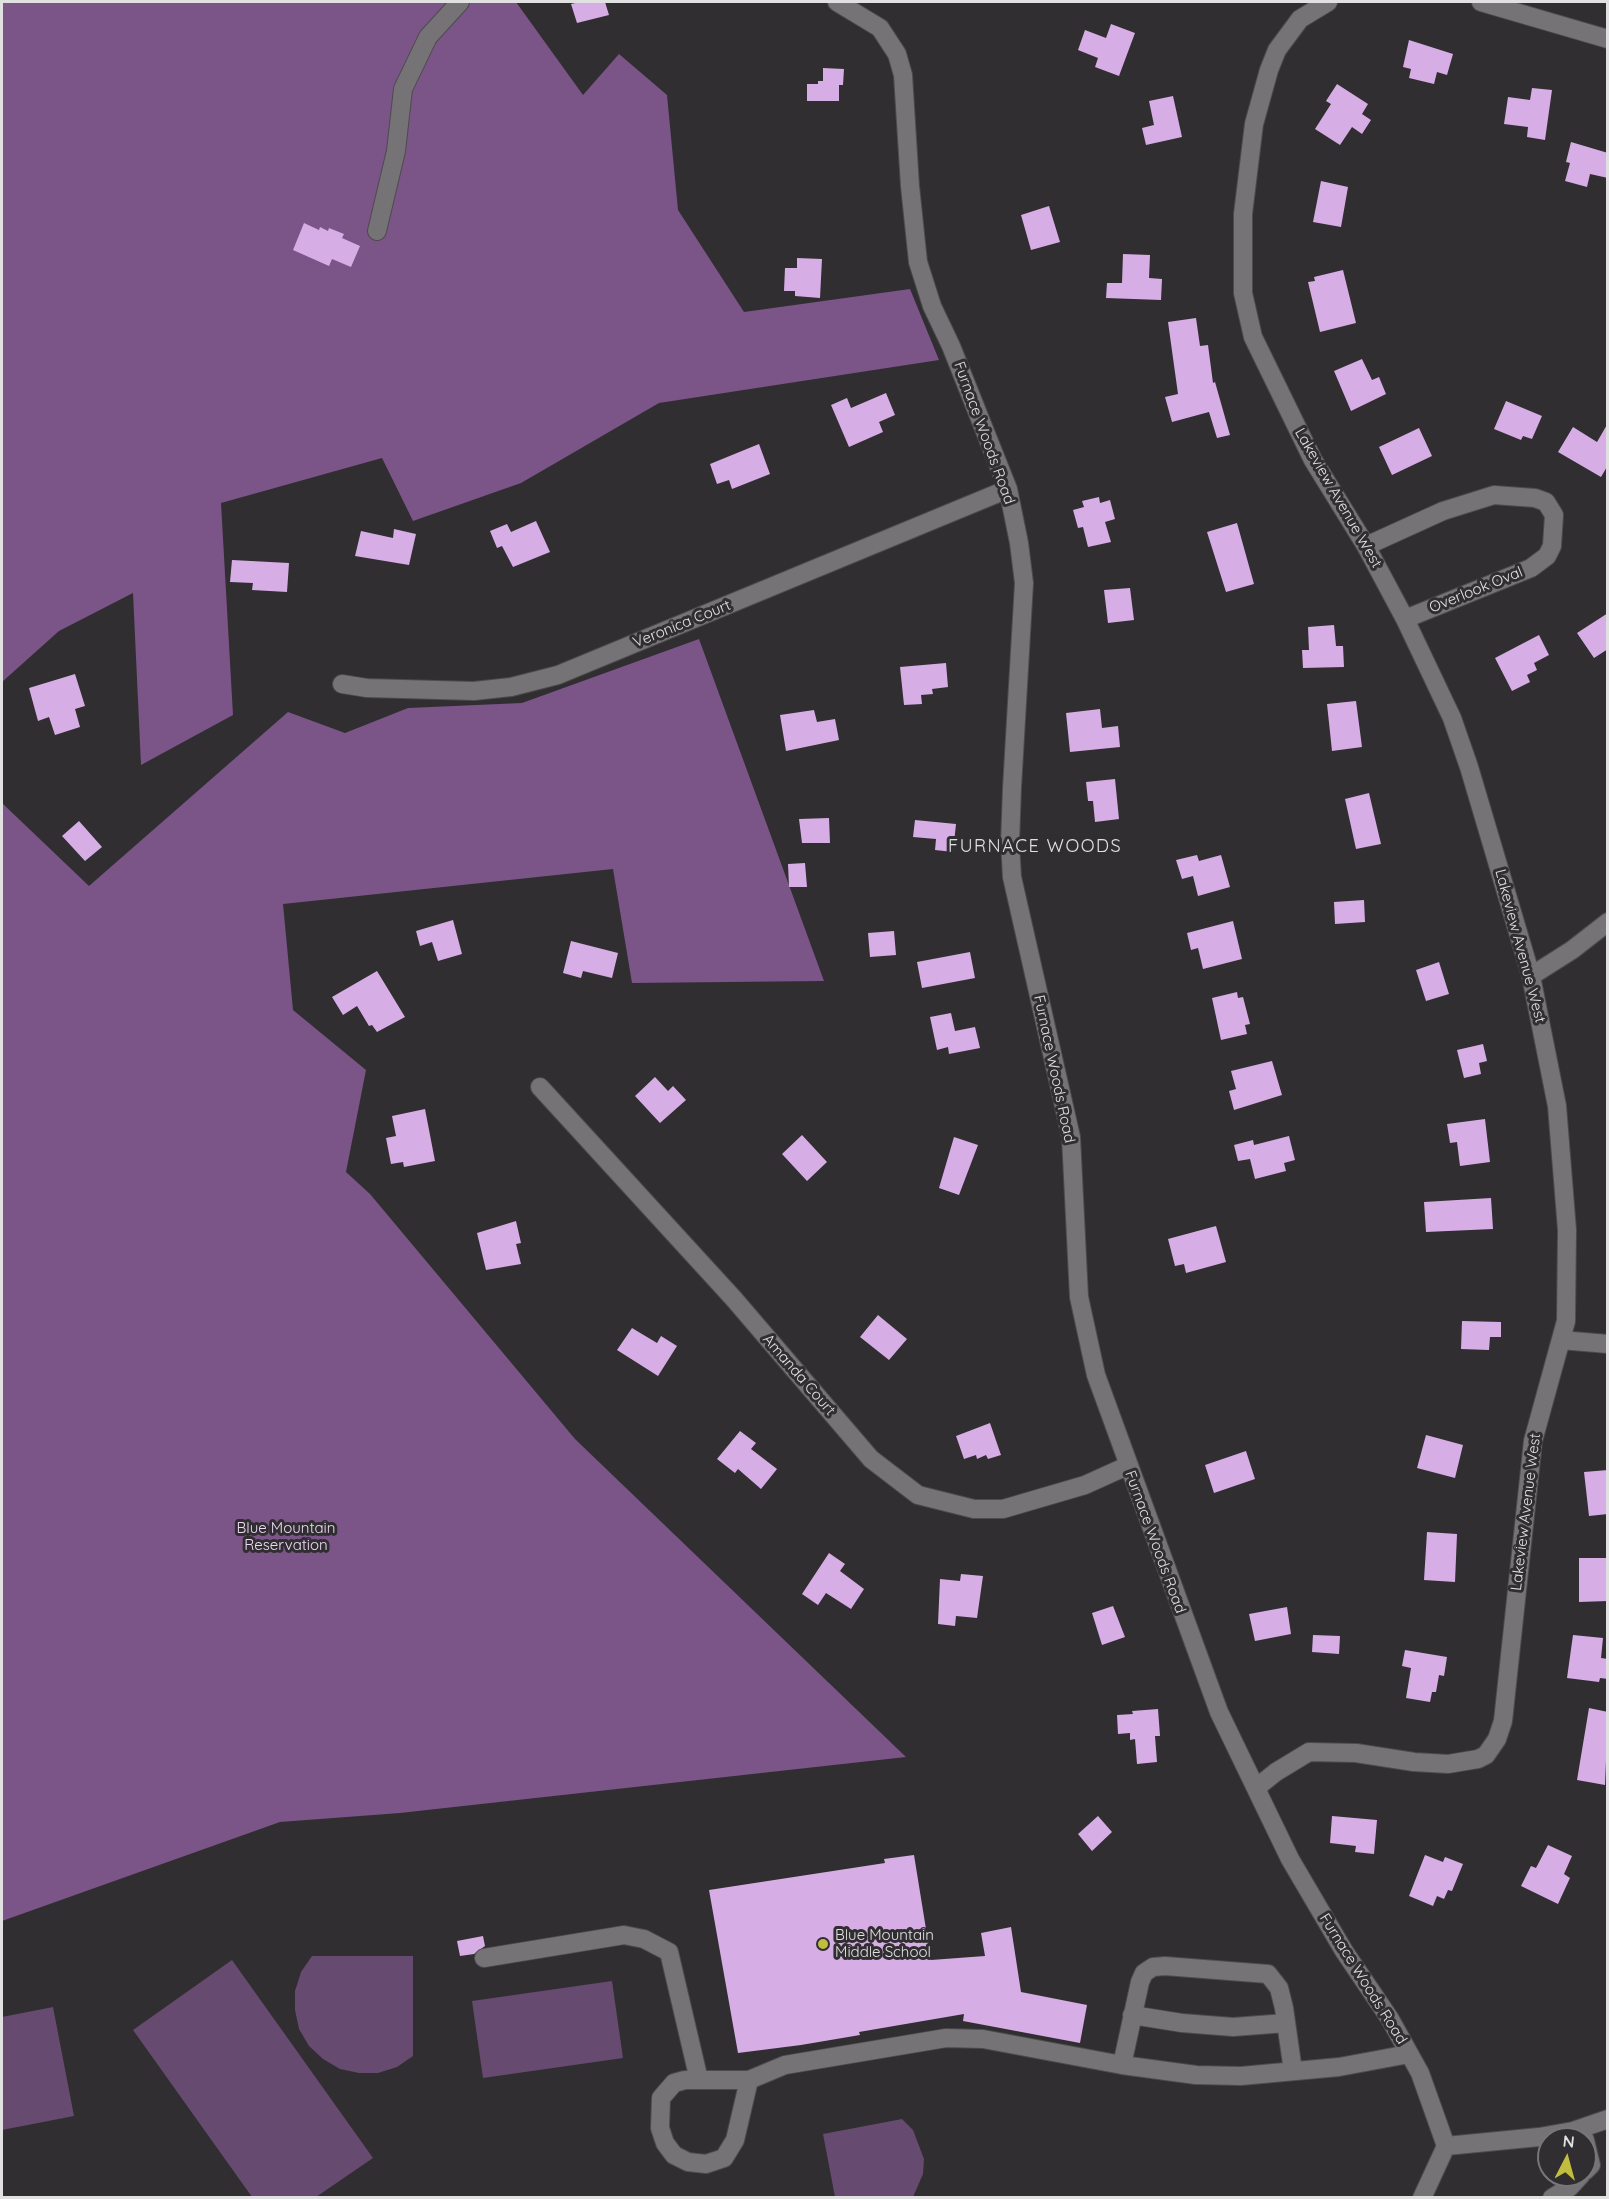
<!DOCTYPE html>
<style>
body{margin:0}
#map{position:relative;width:1609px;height:2199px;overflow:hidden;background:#302e31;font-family:Quicksand,sans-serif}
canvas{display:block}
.frame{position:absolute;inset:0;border:3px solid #e2e1e2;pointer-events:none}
.north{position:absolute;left:1537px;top:2127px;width:60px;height:60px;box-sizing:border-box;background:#302e31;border:2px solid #777678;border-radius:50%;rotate:6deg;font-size:16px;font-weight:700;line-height:24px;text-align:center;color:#e2e1e2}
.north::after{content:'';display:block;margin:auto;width:21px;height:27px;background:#c2bd3f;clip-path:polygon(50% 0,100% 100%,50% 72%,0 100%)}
</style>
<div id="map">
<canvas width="1609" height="2199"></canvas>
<div class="frame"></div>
<div class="north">N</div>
</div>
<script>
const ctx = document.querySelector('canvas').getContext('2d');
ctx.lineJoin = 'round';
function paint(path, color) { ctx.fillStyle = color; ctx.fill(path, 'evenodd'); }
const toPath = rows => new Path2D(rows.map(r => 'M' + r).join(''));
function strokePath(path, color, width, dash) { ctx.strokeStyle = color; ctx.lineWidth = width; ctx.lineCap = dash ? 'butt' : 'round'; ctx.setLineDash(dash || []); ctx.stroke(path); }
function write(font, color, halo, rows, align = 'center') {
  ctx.font = font + ' Quicksand,sans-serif'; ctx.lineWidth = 6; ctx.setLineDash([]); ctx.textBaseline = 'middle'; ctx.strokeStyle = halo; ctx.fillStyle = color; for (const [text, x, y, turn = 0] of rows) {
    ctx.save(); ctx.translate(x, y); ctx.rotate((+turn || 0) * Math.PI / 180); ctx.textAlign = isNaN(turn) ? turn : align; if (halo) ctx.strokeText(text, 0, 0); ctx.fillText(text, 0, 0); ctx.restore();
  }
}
paint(toPath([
 [312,1956,413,1956,413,2056,397,2067,378,2073,359,2073,340,2069,323,2059,309,2046,299,2029,295,2010,295,1991,301,1972],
 [232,1960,373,2158,316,2197,252,2197,133,2030],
 [612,1981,623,2058,483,2078,472,2001],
 [53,2007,74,2116,2,2130,2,2017],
 [902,2119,913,2130,924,2159,923,2174,913,2197,835,2197,823,2134]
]), '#664a70');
paint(toPath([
 [2,2,516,2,583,95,619,54,667,95,678,210,744,312,910,289,939,360,659,403,521,483,413,521,382,458,221,503,233,715,141,765,133,593,59,631,2,682],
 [699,639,824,981,632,983,613,869,283,904,293,1010,366,1070,346,1172,370,1194,575,1439,906,1757,400,1813,280,1822,2,1921,2,803,89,886,288,712,345,733,408,708,522,703]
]), '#7b5488');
paint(toPath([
 [580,2,605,2,609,15,577,23,571,4],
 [1111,24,1135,33,1119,76,1095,67,1098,58,1078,50,1085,30,1106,38],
 [1409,40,1453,54,1447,75,1437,72,1434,84,1409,78,1411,69,1403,67],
 [823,68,844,69,843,85,839,85,839,101,807,101,807,84,818,84,818,81,823,81],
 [1337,84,1368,104,1362,114,1371,120,1362,134,1352,127,1340,145,1315,129,1331,104,1326,101],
 [1532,88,1552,90,1545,140,1527,137,1528,127,1504,124,1508,97,1530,100],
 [1173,96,1182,137,1146,145,1142,128,1154,125,1149,101],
 [1571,142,1608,153,1608,178,1590,174,1587,187,1565,181,1570,163,1566,162],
 [1321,181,1348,187,1341,227,1313,222],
 [1049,206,1060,242,1031,250,1021,215],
 [304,223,319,230,320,227,328,231,329,228,344,234,342,238,360,246,351,267,332,259,329,266,293,250],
 [1123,254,1150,255,1149,278,1162,279,1161,300,1106,298,1107,283,1122,283],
 [797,258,822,259,820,298,795,296,795,291,784,291,785,268,797,268],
 [1343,270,1356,323,1320,332,1308,282,1315,281,1314,277],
 [1196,318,1200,346,1208,345,1213,383,1215,382,1230,435,1217,438,1209,412,1172,422,1165,397,1178,394,1168,322],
 [1362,359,1372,380,1379,377,1386,394,1351,411,1334,371],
 [886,393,895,415,879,422,883,432,849,447,831,405,847,398,851,408],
 [1506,401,1542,416,1532,439,1523,436,1521,440,1494,429],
 [1608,423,1608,465,1601,477,1558,452,1573,427,1597,442],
 [1419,428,1432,456,1392,475,1379,447],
 [759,444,770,474,732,489,729,480,717,484,710,464],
 [1099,497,1100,503,1110,500,1115,519,1105,522,1111,542,1088,547,1083,527,1078,528,1073,510,1084,507,1082,501],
 [536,521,550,552,513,567,502,546,497,548,490,531,507,524,511,532],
 [1237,523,1254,584,1226,592,1207,532],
 [394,529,416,534,409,565,355,556,361,531,393,538],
 [232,560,289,563,287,592,252,590,253,583,230,582],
 [1130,588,1134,620,1108,623,1104,590],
 [1608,613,1608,649,1594,658,1577,633],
 [1334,625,1336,646,1343,646,1344,667,1303,668,1302,650,1309,650,1308,627],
 [1539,635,1549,655,1534,663,1537,670,1527,675,1530,682,1512,691,1495,658],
 [946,663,948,687,932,689,933,694,921,695,922,704,904,705,900,667],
 [75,674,85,706,75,709,80,727,55,735,49,717,38,721,29,688],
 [1356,701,1362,747,1332,751,1327,704],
 [1100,709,1102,728,1118,726,1120,747,1070,752,1066,713],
 [814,710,817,722,835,719,839,740,786,751,780,715],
 [1115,779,1119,819,1095,822,1093,801,1088,801,1086,782],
 [1369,793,1381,844,1356,849,1345,799],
 [829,818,830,843,802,843,799,819],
 [915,820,956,824,953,852,935,850,936,839,913,837],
 [79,821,102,847,85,861,62,836],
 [1197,855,1199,861,1221,855,1230,887,1198,896,1193,876,1182,879,1176,860],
 [805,863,807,887,789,887,788,864],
 [1364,900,1365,922,1335,924,1334,902],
 [453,920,462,954,438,961,432,942,420,946,416,931],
 [1233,921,1242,959,1203,969,1198,948,1191,950,1187,933],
 [894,931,896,955,870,957,868,933],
 [571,941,618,953,612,978,583,971,581,978,563,973],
 [970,952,975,978,922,988,917,962],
 [1439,962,1449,994,1426,1001,1416,970],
 [377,971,405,1017,377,1032,372,1025,369,1026,357,1006,343,1015,332,997],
 [1237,992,1238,998,1243,997,1250,1024,1245,1025,1247,1034,1221,1040,1212,998],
 [951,1013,955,1031,975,1027,980,1048,949,1054,948,1047,937,1050,930,1017],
 [1483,1044,1487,1061,1479,1063,1481,1074,1464,1078,1457,1050],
 [1272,1061,1282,1095,1234,1110,1229,1091,1236,1089,1231,1071],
 [655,1077,668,1091,673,1086,686,1100,660,1123,635,1096],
 [425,1109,435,1161,404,1167,403,1162,391,1164,386,1138,396,1136,392,1116],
 [1485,1119,1490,1162,1460,1166,1457,1142,1450,1143,1447,1124],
 [802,1135,827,1162,807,1181,782,1154],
 [1289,1136,1295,1160,1284,1163,1286,1171,1255,1179,1250,1159,1238,1161,1234,1145,1253,1140,1254,1145],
 [954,1137,978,1145,959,1195,939,1188],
 [1491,1198,1493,1229,1426,1232,1424,1202],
 [516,1221,521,1243,516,1244,521,1264,486,1270,477,1233],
 [1216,1226,1226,1262,1186,1273,1184,1264,1175,1266,1168,1239],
 [878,1315,907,1339,889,1360,860,1337],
 [1462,1321,1501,1322,1501,1337,1490,1337,1489,1350,1461,1349],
 [632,1328,657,1343,661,1336,677,1346,658,1376,617,1350],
 [990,1423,1001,1455,988,1459,986,1455,977,1459,976,1455,964,1459,956,1436],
 [740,1431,756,1443,751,1449,777,1469,761,1489,738,1469,735,1473,717,1459],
 [1426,1435,1463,1445,1455,1478,1417,1468],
 [1246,1451,1255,1479,1214,1493,1205,1465],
 [1608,1470,1608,1514,1589,1516,1584,1472],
 [1427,1532,1457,1534,1455,1582,1424,1580],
 [829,1553,845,1564,840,1571,864,1589,851,1609,826,1593,818,1605,802,1594],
 [1579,1558,1608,1558,1608,1601,1579,1602],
 [961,1574,983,1576,977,1618,956,1616,955,1626,938,1624,940,1579,960,1581],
 [1113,1606,1125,1637,1102,1645,1092,1613],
 [1287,1607,1291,1634,1255,1641,1249,1614],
 [1313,1635,1340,1636,1339,1654,1312,1652],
 [1573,1635,1603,1638,1601,1658,1608,1659,1608,1679,1600,1678,1599,1682,1567,1678],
 [1405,1650,1447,1657,1444,1676,1439,1675,1436,1692,1432,1692,1430,1702,1406,1698,1411,1668,1402,1666],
 [1589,1708,1608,1712,1605,1785,1577,1780],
 [1158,1709,1160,1736,1155,1736,1157,1762,1137,1764,1135,1739,1130,1740,1130,1733,1118,1734,1117,1715,1133,1714,1132,1711],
 [1098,1816,1112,1832,1092,1851,1078,1834],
 [1332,1816,1377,1820,1374,1854,1355,1852,1356,1846,1330,1843],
 [1548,1845,1572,1856,1564,1874,1570,1878,1558,1904,1521,1886,1531,1866,1536,1868],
 [914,1855,931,1960,985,1956,981,1933,1011,1927,1021,1992,1087,2005,1080,2043,963,2021,964,2014,859,2032,860,2035,801,2045,738,2053,709,1890,885,1863,884,1859],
 [1425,1855,1443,1862,1445,1857,1463,1864,1452,1891,1448,1890,1444,1899,1437,1896,1433,1906,1409,1896],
 [483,1936,485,1946,474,1954,460,1956,457,1941]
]), '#d7ade6');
const minor = toPath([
 [837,2,880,28,897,54,903,75,910,186,918,262,932,306,951,346,1008,489,1019,543,1024,583,1012,788,1010,843,1012,877,1071,1137,1079,1297,1096,1375,1219,1712,1290,1859,1344,1951,1390,2019,1420,2073,1446,2146],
 [1481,2,1608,39],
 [377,231,396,151,403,89,428,37,460,2],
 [1366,546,1443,511,1494,495,1535,498,1546,502,1554,515,1552,546,1547,556,1531,568,1405,619],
 [342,684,367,688,474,691,511,687,558,675,1008,489],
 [1531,976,1572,950,1608,922],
 [540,1087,734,1299,871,1459,918,1495,974,1509,1003,1509,1085,1485,1127,1466],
 [1561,1340,1608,1344],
 [1256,1788,1276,1772,1309,1752,1356,1753,1414,1762,1448,1764,1478,1759,1486,1755,1497,1739,1503,1721,1533,1441,1566,1321,1567,1230,1557,1106,1531,976,1469,767,1452,718,1405,619,1366,546,1313,460,1253,337,1243,293,1243,214,1254,124,1269,70,1277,50,1300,19,1328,2],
 [484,1958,624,1935,644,1939,669,1952,699,2080],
 [1132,2015,1182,2023,1233,2027,1286,2023],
 [1122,2065,1140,1982,1144,1973,1153,1967,1165,1966,1268,1974,1279,1988,1284,2008,1293,2071],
 [685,2080,749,2080,735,2140,724,2158,706,2164,688,2162,674,2155,665,2143,660,2128,661,2098,674,2083,685,2080],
 [749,2080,785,2065,946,2038,983,2039,1122,2065,1196,2075,1241,2076,1339,2067,1409,2054],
 [1585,2140,1591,2165,1585,2171],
 [1446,2146,1539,2137,1573,2131,1608,2119],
 [1422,2198,1446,2146],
 [1552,2198,1570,2187,1581,2175]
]);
strokePath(minor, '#4d4b4d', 20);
strokePath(minor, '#757376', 18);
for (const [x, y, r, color] of [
 [823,1944,6,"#c2bd3f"]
]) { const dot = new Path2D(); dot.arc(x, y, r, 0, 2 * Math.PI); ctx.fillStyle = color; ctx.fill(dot); strokePath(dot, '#302e31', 2); }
write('15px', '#e2e1e2', '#302e31', [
 ["Furnace Woods Road",984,433,70],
 ["Lakeview Avenue West",1338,498,60],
 ["Overlook Oval",1476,590,-22],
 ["Veronica Court",682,624,-22],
 ["Lakeview Avenue West",1520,946,75],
 ["Furnace Woods Road",1054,1069,78],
 ["Amanda Court",799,1375,49],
 ["Lakeview Avenue West",1526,1512,-83],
 ["Furnace Woods Road",1155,1542,70],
 ["Furnace Woods Road",1363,1979,58]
]);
write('15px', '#eed8f6', '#302e31', [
 ["Blue Mountain",286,1528],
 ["Reservation",286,1545]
]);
write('15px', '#e2e1e2', '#302e31', [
 ["Blue Mountain",835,1935],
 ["Middle School",835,1952]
], 'left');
ctx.letterSpacing = '1.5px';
write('18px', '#e2e1e2', '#302e31', [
 ["FURNACE WOODS",1035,847]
]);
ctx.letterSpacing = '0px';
</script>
